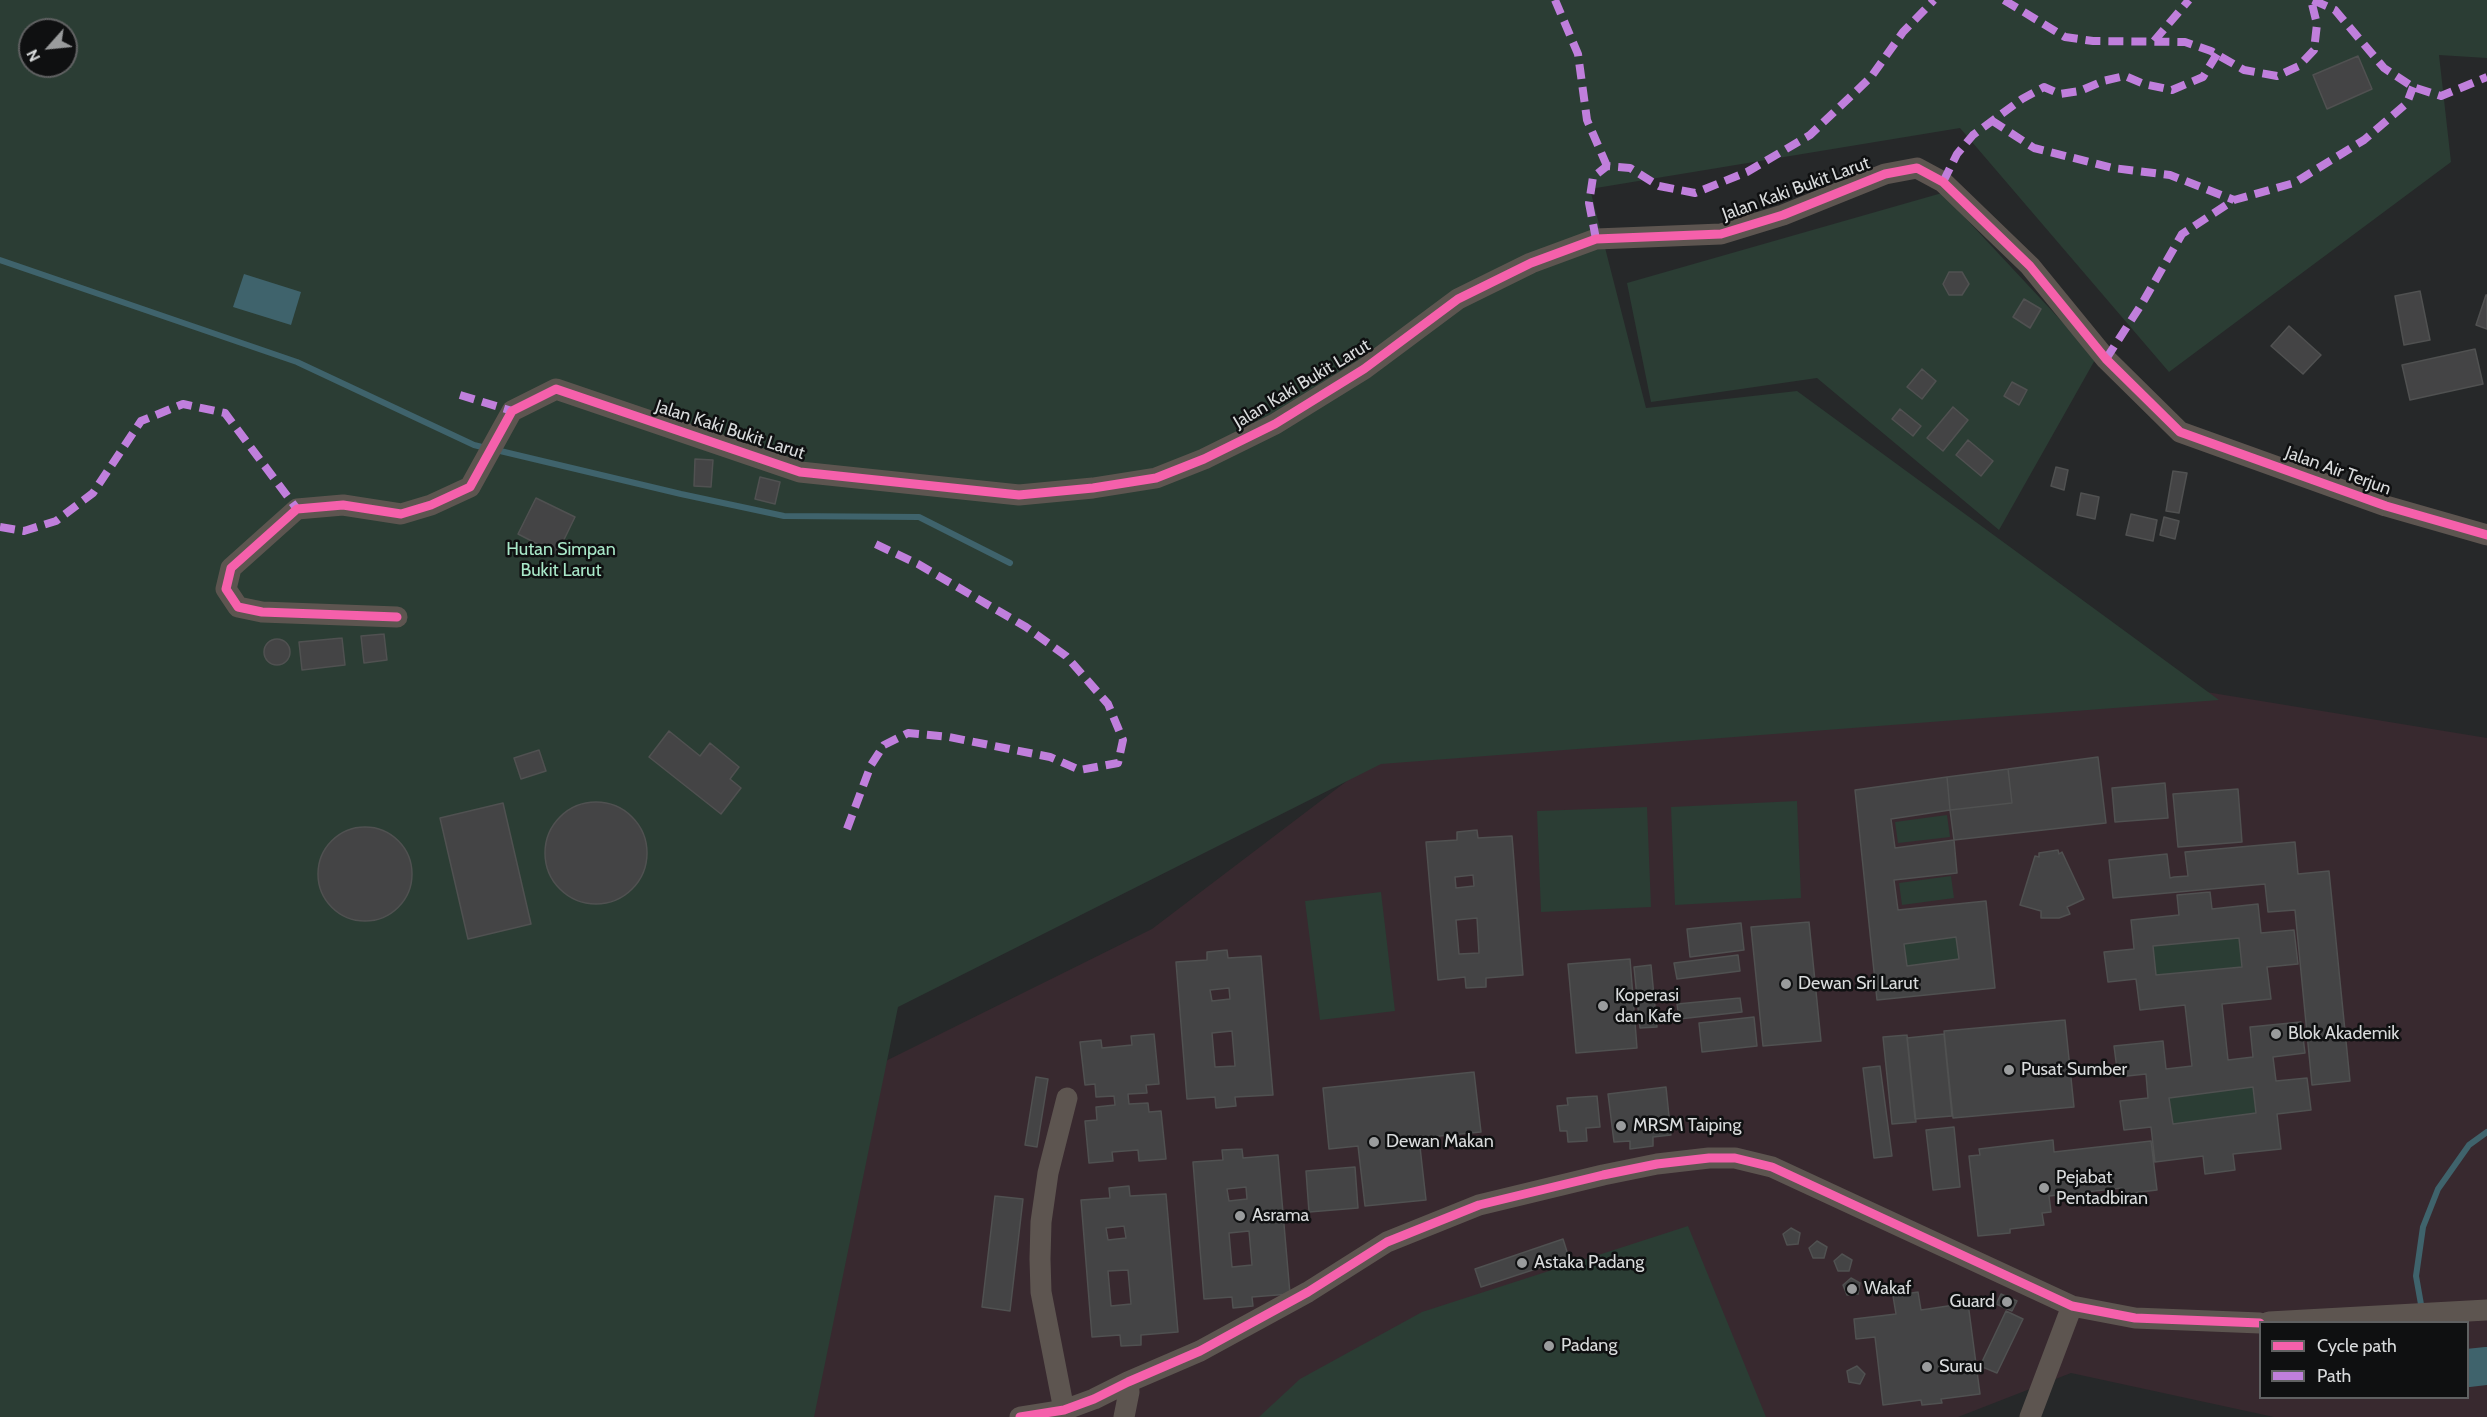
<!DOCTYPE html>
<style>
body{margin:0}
#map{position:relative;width:2487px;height:1417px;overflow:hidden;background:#262829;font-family:Cabin,sans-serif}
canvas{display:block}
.legend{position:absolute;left:2259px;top:1321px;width:210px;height:78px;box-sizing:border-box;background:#0f1011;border:2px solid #606162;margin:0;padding:8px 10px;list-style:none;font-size:18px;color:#d9dbdc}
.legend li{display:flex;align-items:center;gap:12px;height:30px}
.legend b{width:30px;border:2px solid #606162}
.north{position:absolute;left:18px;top:18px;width:60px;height:60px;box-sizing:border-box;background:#0f1011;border:2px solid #606162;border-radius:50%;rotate:243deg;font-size:16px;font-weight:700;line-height:24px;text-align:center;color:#d9dbdc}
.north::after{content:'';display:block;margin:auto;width:21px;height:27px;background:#9a9c9d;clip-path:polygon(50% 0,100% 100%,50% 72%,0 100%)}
</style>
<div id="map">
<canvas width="2487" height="1417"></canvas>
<ul class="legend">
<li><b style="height:8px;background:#f560ab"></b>Cycle path</li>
<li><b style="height:8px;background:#c07fdc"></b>Path</li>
</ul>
<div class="north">N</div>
</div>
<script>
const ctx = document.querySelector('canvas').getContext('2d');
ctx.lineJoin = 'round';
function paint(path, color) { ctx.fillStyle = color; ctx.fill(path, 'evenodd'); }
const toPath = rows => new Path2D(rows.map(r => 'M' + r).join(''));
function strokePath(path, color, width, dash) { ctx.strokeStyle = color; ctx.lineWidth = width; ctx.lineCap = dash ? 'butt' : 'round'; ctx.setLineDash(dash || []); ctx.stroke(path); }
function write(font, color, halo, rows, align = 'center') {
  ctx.font = font + ' Cabin,sans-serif'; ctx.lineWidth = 5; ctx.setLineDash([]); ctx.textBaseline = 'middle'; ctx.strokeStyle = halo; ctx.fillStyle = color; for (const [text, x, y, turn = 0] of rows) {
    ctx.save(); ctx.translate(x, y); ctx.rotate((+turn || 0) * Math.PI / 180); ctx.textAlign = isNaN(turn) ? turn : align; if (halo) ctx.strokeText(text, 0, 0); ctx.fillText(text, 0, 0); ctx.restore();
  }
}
paint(toPath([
 [1547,629,2078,671,2487,738,2487,1417,2274,1417,2071,1373,1958,1417,209,1417,222,1390,1152,929],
 [2260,1322,2468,1322,2468,1398,2260,1398]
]), '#38292f');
paint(toPath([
 [0,0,2487,0,2487,58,2439,55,2451,162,2169,372,1960,128,1590,189,1646,408,1797,391,2219,700,1381,764,898,1007,814,1417,0,1417],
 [30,30,66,30,66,66,30,66],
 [1942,193,2096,358,1999,530,1817,378,1651,402,1627,283],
 [1797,801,1801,898,1675,905,1671,807],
 [1647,807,1651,907,1541,912,1537,811],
 [1947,815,1950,837,1898,843,1895,822],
 [1951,876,1954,898,1902,905,1899,883],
 [1381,892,1395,1011,1320,1020,1305,901],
 [1956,937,1959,959,1907,966,1904,944],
 [2239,938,2242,967,2156,975,2153,946],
 [2253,1087,2256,1113,2173,1124,2169,1098],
 [1688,1226,1766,1417,1259,1417,1300,1379,1422,1312]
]), '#2b3d34');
paint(toPath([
 [244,274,301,292,291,325,233,307]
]), '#3f636c');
strokePath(toPath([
 [0,260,297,362,474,445,486,448],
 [496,450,681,494,784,516,919,517,1010,563],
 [2422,1310,2416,1276,2423,1227,2438,1189,2469,1145,2487,1132]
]), '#3f636c', 6);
strokePath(toPath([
 [2468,1368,2487,1366]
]), '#3f636c', 38);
const building = toPath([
 [2358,56,2372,89,2327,109,2313,75,2358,56],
 [1949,272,1962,272,1969,284,1962,295,1949,295,1943,284,1949,272],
 [2420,291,2430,340,2404,345,2395,296,2420,291],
 [2486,295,2487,295,2487,329,2476,325,2486,295],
 [2024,299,2041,309,2030,328,2013,317,2024,299],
 [2289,326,2321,355,2303,374,2271,346,2289,326],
 [2475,349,2483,384,2410,400,2402,365,2475,349],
 [1922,369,1936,381,1922,399,1907,387,1922,369],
 [2012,382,2027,390,2019,405,2004,396,2012,382],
 [1953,407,1968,420,1943,451,1927,438,1953,407],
 [1900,409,1921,426,1913,436,1892,419,1900,409],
 [1968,440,1993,461,1981,476,1956,455,1968,440],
 [695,459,713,460,711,487,694,486,695,459],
 [2056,467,2068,470,2064,490,2051,486,2056,467],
 [2173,471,2187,473,2179,513,2166,511,2173,471],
 [760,477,780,482,775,504,755,499,760,477],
 [2081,493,2099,497,2095,519,2077,515,2081,493],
 [536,498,575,517,557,554,518,534,536,498],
 [2131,514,2157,520,2153,541,2126,535,2131,514],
 [2164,517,2179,521,2175,539,2160,535,2164,517],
 [384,634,387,660,364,663,361,636,384,634],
 [342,638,345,665,302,670,299,642,342,638],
 '264 652a13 13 0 1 1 26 0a13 13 0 1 1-26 0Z',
 [669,731,700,756,710,743,739,767,730,779,741,788,721,814,649,757,669,731],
 [539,750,546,771,521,779,514,758,539,750],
 [2098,757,2106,823,1954,840,1950,810,2012,803,2008,769,2098,757],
 [2008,769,2012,803,1950,810,1947,777,2008,769],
 [1947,777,1950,810,1891,819,1895,848,1954,840,1957,873,1894,880,1898,910,1986,901,1995,988,1877,1000,1855,790,1947,777],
 [1956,937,1959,959,1907,966,1904,944,1956,937],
 [2165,783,2168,818,2115,822,2112,788,2165,783],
 [2238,789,2242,842,2178,847,2173,794,2238,789],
 '545 853a51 51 0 1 1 102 0a51 51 0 1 1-102 0Z',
 [503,803,531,924,468,939,440,818,503,803],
 '318 874a47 47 0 1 1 94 0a47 47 0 1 1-94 0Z',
 [1477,830,1478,838,1512,836,1523,975,1486,978,1486,987,1466,988,1465,977,1438,980,1426,842,1457,840,1457,832,1477,830],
 [1473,875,1474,886,1456,888,1455,877,1473,875],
 [1477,918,1479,953,1459,954,1456,920,1477,918],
 [2295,842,2298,874,2329,871,2350,1081,2312,1085,2295,910,2268,912,2265,884,2113,898,2109,860,2167,854,2170,878,2174,877,2188,876,2185,852,2295,842],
 [2058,850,2059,854,2062,852,2084,899,2067,907,2070,914,2059,918,2041,918,2041,911,2020,905,2035,856,2039,857,2039,853,2058,850],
 [2210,892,2212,909,2258,904,2261,933,2294,930,2298,964,2267,967,2271,999,2222,1004,2228,1060,2253,1057,2250,1027,2301,1022,2305,1053,2273,1057,2276,1081,2307,1078,2311,1110,2277,1114,2281,1149,2233,1154,2235,1170,2205,1174,2203,1156,2155,1162,2151,1127,2124,1130,2120,1101,2148,1098,2146,1074,2118,1077,2114,1046,2163,1041,2166,1069,2192,1066,2185,1005,2140,1010,2136,979,2108,982,2104,952,2134,949,2131,920,2179,915,2177,895,2210,892],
 [2239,938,2242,967,2156,975,2153,946,2239,938],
 [2253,1087,2256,1113,2173,1124,2169,1098,2253,1087],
 [1809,922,1821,1041,1763,1046,1751,927,1809,922],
 [1741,923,1744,950,1690,957,1687,929,1741,923],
 [1227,950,1228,958,1261,956,1273,1095,1235,1097,1236,1106,1216,1108,1215,1097,1187,1099,1176,962,1207,960,1207,952,1227,950],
 [1229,988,1230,999,1212,1001,1210,990,1229,988],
 [1232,1031,1235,1066,1215,1067,1212,1033,1232,1031],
 [1738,955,1740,971,1677,979,1674,963,1738,955],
 [1630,959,1637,1048,1576,1053,1568,964,1630,959],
 [1651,965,1657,1027,1640,1028,1634,967,1651,965],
 [1740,998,1742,1012,1679,1019,1677,1004,1740,998],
 [1754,1017,1757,1046,1702,1052,1699,1023,1754,1017],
 [2065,1020,2074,1107,1953,1118,1944,1031,2065,1020],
 [1154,1034,1159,1084,1146,1085,1147,1093,1128,1094,1129,1104,1148,1103,1149,1112,1161,1111,1166,1159,1139,1161,1138,1150,1112,1152,1113,1161,1089,1163,1085,1121,1097,1120,1096,1107,1115,1105,1114,1096,1096,1097,1095,1084,1085,1085,1080,1042,1101,1040,1102,1048,1132,1045,1131,1036,1154,1034],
 [1944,1034,1952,1116,1915,1119,1907,1038,1944,1034],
 [1907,1035,1916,1122,1892,1124,1883,1037,1907,1035],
 [1880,1066,1892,1156,1874,1158,1863,1068,1880,1066],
 [1474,1072,1481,1132,1419,1138,1426,1200,1365,1206,1358,1146,1329,1149,1323,1088,1474,1072],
 [1036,1077,1048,1079,1037,1147,1025,1145,1036,1077],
 [1666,1087,1671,1135,1653,1137,1653,1146,1630,1149,1630,1141,1614,1142,1608,1094,1666,1087],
 [1597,1096,1600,1127,1586,1128,1587,1141,1568,1142,1567,1131,1560,1131,1557,1106,1568,1105,1567,1098,1597,1096],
 [1954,1127,1960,1187,1933,1190,1926,1130,1954,1127],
 [2053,1140,2054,1152,2151,1141,2157,1190,2123,1194,2122,1188,2049,1196,2051,1212,2042,1213,2044,1225,2010,1229,2010,1233,1978,1236,1969,1156,1980,1155,1979,1149,2053,1140],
 [1242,1149,1243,1158,1278,1155,1290,1294,1252,1297,1253,1306,1233,1308,1232,1297,1204,1299,1193,1162,1223,1160,1222,1150,1242,1149],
 [1246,1187,1247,1199,1229,1201,1227,1189,1246,1187],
 [1249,1231,1252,1265,1232,1267,1229,1233,1249,1231],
 [1355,1167,1358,1208,1309,1212,1306,1171,1355,1167],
 [1129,1186,1130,1196,1166,1194,1178,1332,1141,1335,1141,1345,1121,1346,1120,1335,1092,1337,1081,1200,1110,1198,1109,1188,1129,1186],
 [1124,1226,1126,1238,1108,1240,1106,1228,1124,1226],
 [1128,1270,1131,1304,1111,1306,1108,1271,1128,1270],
 [995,1196,1023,1199,1010,1311,982,1307,995,1196],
 [1791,1228,1800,1233,1798,1244,1787,1245,1783,1234,1791,1228],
 [1563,1239,1569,1258,1481,1287,1475,1269,1563,1239],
 [1817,1241,1827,1247,1824,1258,1813,1258,1809,1248,1817,1241],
 [1842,1254,1852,1260,1849,1271,1838,1271,1834,1261,1842,1254],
 [1851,1278,1860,1283,1858,1294,1847,1295,1843,1285,1851,1278],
 [1918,1292,1921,1310,1968,1303,1980,1394,1941,1399,1942,1403,1922,1405,1921,1400,1883,1405,1875,1337,1856,1339,1854,1319,1896,1314,1893,1296,1918,1292],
 [2001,1294,2017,1301,2012,1311,1996,1304,2001,1294],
 [2006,1311,2023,1319,1997,1373,1980,1366,2006,1311],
 [1857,1366,1865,1374,1860,1384,1849,1382,1847,1371,1857,1366]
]);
paint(building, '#444445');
strokePath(building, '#505151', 1.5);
strokePath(toPath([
 [397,617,262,612,238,607,226,589,231,568,297,509,343,505,401,514,431,505,470,487,512,411,556,389,800,472,1019,495,1093,488,1156,478,1204,459,1275,424,1364,369,1458,299,1531,263,1596,239,1721,234,1783,215,1885,174,1917,168,1943,182,2030,266,2106,359,2180,432,2386,506,2487,535],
 [2269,1322,2487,1310],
 [1064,1410,1041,1292,1040,1259,1041,1222,1048,1173,1067,1098],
 [1020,1417,1064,1410,1094,1399,1128,1382,1200,1351,1308,1292,1387,1242,1479,1205,1603,1175,1657,1164,1709,1158,1735,1158,1772,1167,2072,1306,2135,1318,2260,1323],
 [1124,1417,1129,1392,1128,1382],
 [2030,1417,2072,1306]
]), '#5d5550', 21);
strokePath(toPath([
 [1555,0,1578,54,1587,120,1607,166],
 [2004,0,2065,37,2093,41,2185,42,2211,51,2244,70,2277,76,2299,66,2314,50,2317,24,2311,0],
 [2313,0,2335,10,2384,68,2413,87,2441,96,2487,77],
 [2154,41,2189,0],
 [1991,120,2034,148,2113,168,2170,175,2234,200],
 [1943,182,1957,154,1973,135,2022,99,2044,87,2060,94,2080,91,2103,81,2125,76,2144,84,2172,90,2203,77,2217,54],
 [1596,239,1589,203,1593,177,1607,166,1630,168,1659,186,1695,193,1747,172,1810,135,1871,77,1903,32,1934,0],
 [2106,359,2143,302,2182,234,2234,200,2294,183,2364,140,2407,103,2413,87],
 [460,395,512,411],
 [0,527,24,531,56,521,93,493,141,421,183,404,225,413,297,509],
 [847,829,871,765,884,745,908,733,949,737,1050,757,1080,770,1118,763,1123,740,1108,704,1066,656,1026,627,918,564,869,541]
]), '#c07fdc', 8, [15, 8]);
strokePath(toPath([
 [397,617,262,612,238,607,226,589,231,568,297,509,343,505,401,514,431,505,470,487,512,411,556,389,800,472,1019,495,1093,488,1156,478,1204,459,1275,424,1364,369,1458,299,1531,263,1596,239,1721,234,1783,215,1885,174,1917,168,1943,182,2030,266,2106,359,2180,432,2386,506,2487,535],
 [1020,1417,1064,1410,1094,1399,1128,1382,1200,1351,1308,1292,1387,1242,1479,1205,1603,1175,1657,1164,1709,1158,1735,1158,1772,1167,2072,1306,2135,1318,2260,1323]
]), '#f560ab', 9);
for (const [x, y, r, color] of [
 [1786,984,6,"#9a9c9d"],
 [1603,1006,6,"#9a9c9d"],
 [2276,1034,6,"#9a9c9d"],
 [2009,1070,6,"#9a9c9d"],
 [1621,1126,6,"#9a9c9d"],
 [1374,1142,6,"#9a9c9d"],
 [2044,1188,6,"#9a9c9d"],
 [1240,1216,6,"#9a9c9d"],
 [1522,1263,6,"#9a9c9d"],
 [1852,1289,6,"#9a9c9d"],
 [2007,1302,6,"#9a9c9d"],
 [1549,1346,6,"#9a9c9d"],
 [1927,1367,6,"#9a9c9d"]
]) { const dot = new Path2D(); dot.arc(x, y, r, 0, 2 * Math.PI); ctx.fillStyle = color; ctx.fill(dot); strokePath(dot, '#0f1011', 2); }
write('18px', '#d9dbdc', '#0f1011', [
 ["Jalan Kaki Bukit Larut",1796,189,-20],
 ["Jalan Kaki Bukit Larut",1302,384,-31],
 ["Jalan Kaki Bukit Larut",730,430,18],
 ["Jalan Air Terjun",2338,471,20]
]);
write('18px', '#a8e7c8', '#0f1011', [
 ["Hutan Simpan",561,550],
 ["Bukit Larut",561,571]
]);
write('18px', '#d9dbdc', '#0f1011', [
 ["Dewan Sri Larut",1798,984],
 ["Koperasi",1615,996],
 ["dan Kafe",1615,1017],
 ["Blok Akademik",2288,1034],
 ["Pusat Sumber",2021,1070],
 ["MRSM Taiping",1633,1126],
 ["Dewan Makan",1386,1142],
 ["Pejabat",2056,1178],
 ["Pentadbiran",2056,1199],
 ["Asrama",1252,1216],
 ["Astaka Padang",1534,1263],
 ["Wakaf",1864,1289],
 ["Guard",1995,1302,"right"],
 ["Padang",1561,1346],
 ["Surau",1939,1367]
], 'left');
</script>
